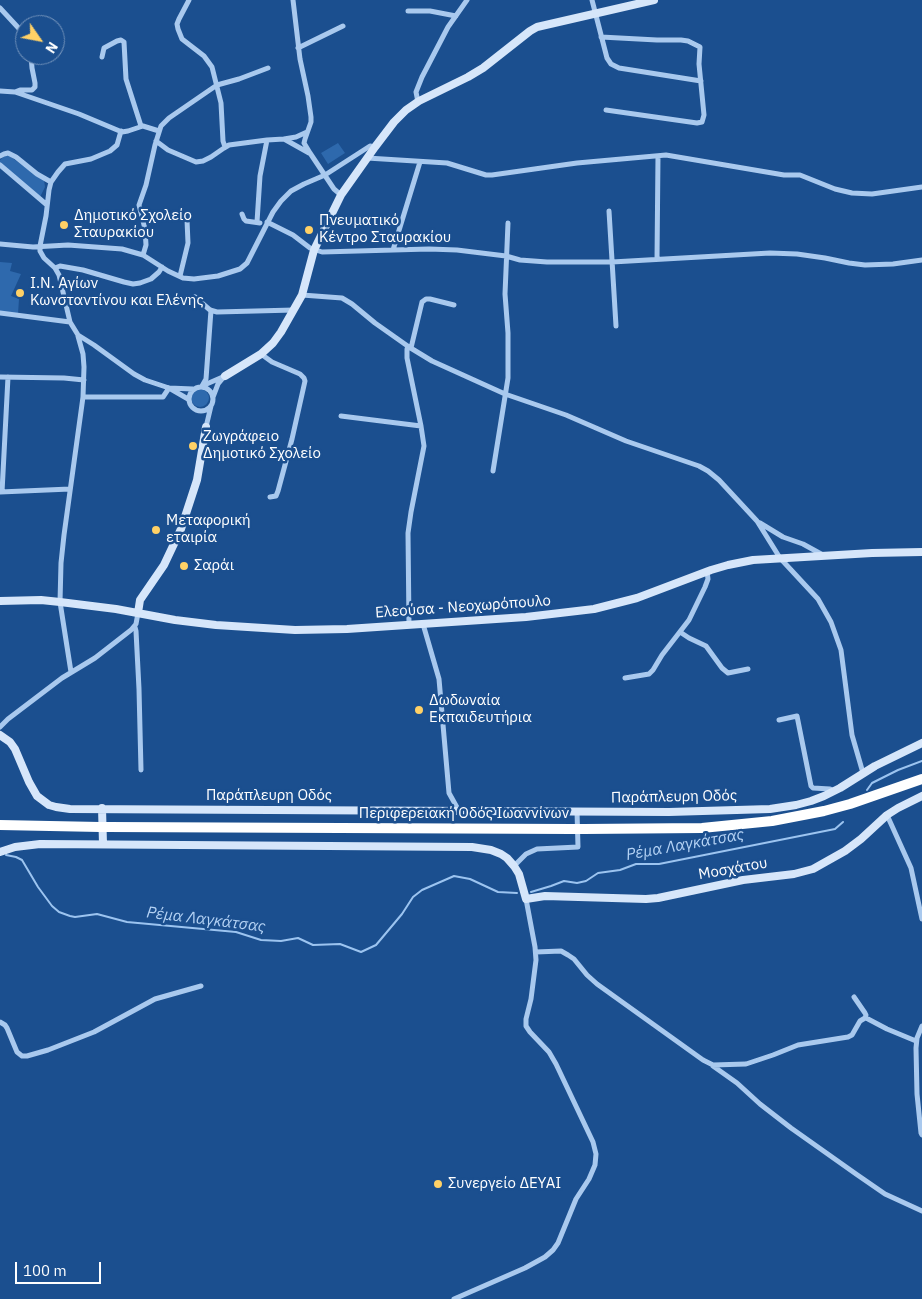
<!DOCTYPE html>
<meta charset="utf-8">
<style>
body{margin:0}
#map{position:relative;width:922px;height:1299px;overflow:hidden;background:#1b4f8f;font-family:"IBM Plex Sans",sans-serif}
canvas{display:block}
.north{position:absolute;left:15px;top:15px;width:50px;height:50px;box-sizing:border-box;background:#1b4f8f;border:1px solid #7695bc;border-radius:50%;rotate:123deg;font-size:14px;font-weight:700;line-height:20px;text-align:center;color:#fff}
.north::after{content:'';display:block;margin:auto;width:18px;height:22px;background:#ffd166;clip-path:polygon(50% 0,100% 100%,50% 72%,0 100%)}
.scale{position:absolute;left:15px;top:1262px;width:86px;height:22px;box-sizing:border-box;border:2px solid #fff;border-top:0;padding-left:6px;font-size:15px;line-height:18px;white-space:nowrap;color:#fff;-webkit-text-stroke:4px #1b4f8f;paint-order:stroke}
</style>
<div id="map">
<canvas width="922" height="1299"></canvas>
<div class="north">N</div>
<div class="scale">100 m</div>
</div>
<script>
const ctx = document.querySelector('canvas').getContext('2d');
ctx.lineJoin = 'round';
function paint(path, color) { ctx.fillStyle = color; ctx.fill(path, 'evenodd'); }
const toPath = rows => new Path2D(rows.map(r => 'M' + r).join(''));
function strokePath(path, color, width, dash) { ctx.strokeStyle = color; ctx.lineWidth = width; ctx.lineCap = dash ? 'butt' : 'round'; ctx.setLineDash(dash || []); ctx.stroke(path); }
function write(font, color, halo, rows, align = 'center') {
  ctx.font = font + ' "IBM Plex Sans",sans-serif'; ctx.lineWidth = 5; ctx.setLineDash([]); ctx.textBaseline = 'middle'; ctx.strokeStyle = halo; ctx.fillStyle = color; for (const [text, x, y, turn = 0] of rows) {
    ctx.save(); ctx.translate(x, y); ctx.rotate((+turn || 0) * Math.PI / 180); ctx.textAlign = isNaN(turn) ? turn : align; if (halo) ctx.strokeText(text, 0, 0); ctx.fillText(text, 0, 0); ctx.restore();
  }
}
paint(toPath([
 [338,143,345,153,328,164,321,153],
 [6,155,11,157,26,168,44,180,45,187,40,197,0,163,0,160],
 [0,262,12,263,10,271,21,274,11,296,19,299,18,314,0,312],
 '191 398a9 9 0 1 1 18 0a9 9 0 1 1-18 0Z'
]), '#2e69ad');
strokePath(toPath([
 [867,790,872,783,898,770,922,761],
 [6,855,16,857,22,860,38,887,52,906,59,912,70,916,75,917,97,914,127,922,236,932,261,940,281,941,298,938,313,945,340,944,361,952,376,945,402,914,413,897,422,890,454,876,470,879,498,892,517,893],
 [531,892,551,886,564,881,577,883,586,881,598,873,620,870,636,864,659,864,835,829,843,822]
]), '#9cc4f0', 2);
strokePath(toPath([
 [189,0,179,19,177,24,178,29,182,39,204,56,212,67,221,103,223,141,225,147],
 [293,0,300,59,308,96,311,117,311,122,305,139,304,143,310,153,334,189,341,195],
 [592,0,607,58,611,64,619,68,701,81],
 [0,8,25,35],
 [408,11,430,11,456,16],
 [601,37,657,40,681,40,688,41,700,47,699,64,704,115,702,122,697,123,606,110],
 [298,48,343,26],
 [102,57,104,48,117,41,121,40,124,42,126,79,141,126],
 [0,91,15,92,79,114,122,132,128,131,143,126,159,131],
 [15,92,20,90,32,90,35,87,35,83,32,68,31,55],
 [418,102,416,92,422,77,448,27,467,0],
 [121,131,117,145,110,151,91,159,65,164,58,172,51,182,49,190,46,216,40,246,40,251,44,258,55,268,59,275,70,322,78,335,94,345,134,374,145,380,169,388,188,399],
 [284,139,296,137,307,132],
 [156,141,168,150,196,162,203,161,211,157,224,148,229,145,267,140,284,139,309,153],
 [0,156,4,154,8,153,16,157,37,174,51,182],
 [367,158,447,163,486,175,492,175,577,163,666,155,784,175,800,175,835,189,852,193,872,194,922,187],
 [0,165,47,205],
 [609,211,616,326],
 [242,214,244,219,246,221,260,223],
 [257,222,260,176,267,140],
 [267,222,293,235,310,248,322,252,429,249,457,250,506,256,520,260,547,262,612,262,770,253,797,254,825,258,849,263,865,265,893,264,922,260],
 [0,244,33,247,68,245,122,249,143,255,168,271,183,278,194,279,218,276,240,269,247,263,273,212,281,201,291,191,304,184,325,175,370,146,375,147],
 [393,250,420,162],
 [143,255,146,245,145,229,139,205,146,185,155,145,161,126,169,118,217,85,239,79,268,68],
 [657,259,658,156],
 [55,268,60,266,83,270,124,282,133,284,140,283,151,279,159,272,162,267],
 [180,276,188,243,187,220],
 [302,295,342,298,352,304,375,323,409,347,432,361,505,394,566,415,626,441,699,466,708,471,719,480,757,521,780,558,818,599,831,622,841,650,852,735,863,773],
 [195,297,210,310,217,312,294,310],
 [0,313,70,322],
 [408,346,407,349,407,358,421,426,424,446,411,512,408,533,409,625],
 [411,348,422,302,426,299,430,299,454,305],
 [261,354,272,362,300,374,304,378,305,381,292,439,278,491,276,496,270,497],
 [0,377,64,378,84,380],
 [202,386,206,379,211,310],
 [202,386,225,376],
 '189 399a12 12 0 1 1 24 0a12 12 0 1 1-24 0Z',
 [169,388,193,389],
 [83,397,163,397,169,388],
 [213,397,218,384,223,378],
 [341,416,421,426],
 [206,427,211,406],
 [493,471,508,378,508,333,505,294,508,223],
 [0,492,70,489],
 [2,492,8,377],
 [760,523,783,537,803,544,823,555],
 [423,624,439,679,449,793,459,811],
 [135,627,136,631,139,689,141,770],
 [680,632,689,638,706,646,722,668,728,673,748,669],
 [71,672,60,602,61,563,64,535,83,397,84,367,83,354,78,336],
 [625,678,649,674,653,670,662,655,689,620,705,587,708,579,707,571],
 [779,720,797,716,811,786,813,788,830,789,834,791],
 [0,727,8,719,62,678,95,658,131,630,136,624,138,613],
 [887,815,911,868,922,919],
 [514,866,526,854,537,849,578,847,577,811],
 [536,952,561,951,568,955,574,959,587,975,597,984,703,1060,713,1065,746,1064,773,1055,798,1045,848,1037,852,1035,860,1021,865,1018,868,1019,887,1029,916,1041],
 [854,997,865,1013,866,1015,865,1018],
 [0,1022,5,1025,7,1028,17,1052,22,1056,27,1056,48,1050,94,1032,155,999,201,986],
 [922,1026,917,1038,916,1048,917,1094,921,1133,922,1135],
 [713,1066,737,1083,760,1104,791,1128,856,1174,885,1194,922,1211],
 [454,1299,525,1268,545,1257,553,1250,558,1243,576,1199,589,1179,595,1165,596,1154,593,1142,556,1064,549,1052,530,1032,526,1026,526,1019,531,999,536,960,535,947,526,899]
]), '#a9c9ee', 5);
strokePath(toPath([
 [225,376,261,354,273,343,281,332,302,295,314,250,341,195,375,147,394,122,406,110,419,101,468,77,483,68,530,31,537,27,654,0],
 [0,601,41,600,60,602,116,609,175,620,216,625,295,630,347,629,526,617,594,609,637,598,711,570,728,565,753,560,872,553,922,552],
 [138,613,140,600,164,565,181,529,197,480,206,427],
 [0,735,10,742,15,749,29,782,37,796,49,805,56,807,70,809,669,812,770,809,796,805,811,801,824,796,840,788,875,766,922,743],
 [102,808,103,844],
 [0,852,15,847,40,844,472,847,491,850,501,854,507,858,514,866,519,874,526,899,545,896,646,899,658,898,743,880,794,874,813,869,845,851,861,839,887,815,898,808,922,796]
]), '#d6e6fa', 8);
strokePath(toPath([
 [0,825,100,827],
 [108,827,572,829],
 [584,829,702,828,772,821,824,811,850,804,922,779]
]), '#fff', 10);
strokePath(toPath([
 [100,827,108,827],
 [572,829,584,829]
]), '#fff', 10);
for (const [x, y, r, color] of [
 [64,225,5,"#ffd166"],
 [309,230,5,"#ffd166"],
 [20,293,5,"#ffd166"],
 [193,446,5,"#ffd166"],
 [156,530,5,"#ffd166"],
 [184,566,5,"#ffd166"],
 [419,710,5,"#ffd166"],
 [438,1184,5,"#ffd166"]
]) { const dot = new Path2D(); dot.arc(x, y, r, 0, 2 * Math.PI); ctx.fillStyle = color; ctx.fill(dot); strokePath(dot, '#1b4f8f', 2); }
write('15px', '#fff', '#1b4f8f', [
 ["Δημοτικό Σχολείο",74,216],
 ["Σταυρακίου",74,233],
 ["Πνευματικό",319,221],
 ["Κέντρο Σταυρακίου",319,238],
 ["Ι.Ν. Αγίων",30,284],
 ["Κωνσταντίνου και Ελένης",30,301],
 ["Ζωγράφειο",203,437],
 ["Δημοτικό Σχολείο",203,454],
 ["Μεταφορική",166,521],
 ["εταιρία",166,538],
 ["Σαράι",194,566],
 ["Δωδωναία",429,701],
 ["Εκπαιδευτήρια",429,718],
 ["Συνεργείο ΔΕΥΑΙ",448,1184]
], 'left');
write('15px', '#fff', '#1b4f8f', [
 ["Ελεούσα - Νεοχωρόπουλο",463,607,-4],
 ["Παράπλευρη Οδός",269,796],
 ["Παράπλευρη Οδός",674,797,-1],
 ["Περιφερειακή Οδός Ιωαννίνων",464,814],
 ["Μοσχάτου",733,869,-10]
]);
write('italic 16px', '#b5d3f5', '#1b4f8f', [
 ["Ρέμα Λαγκάτσας",685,845,-10],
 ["Ρέμα Λαγκάτσας",206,920,7]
]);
</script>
